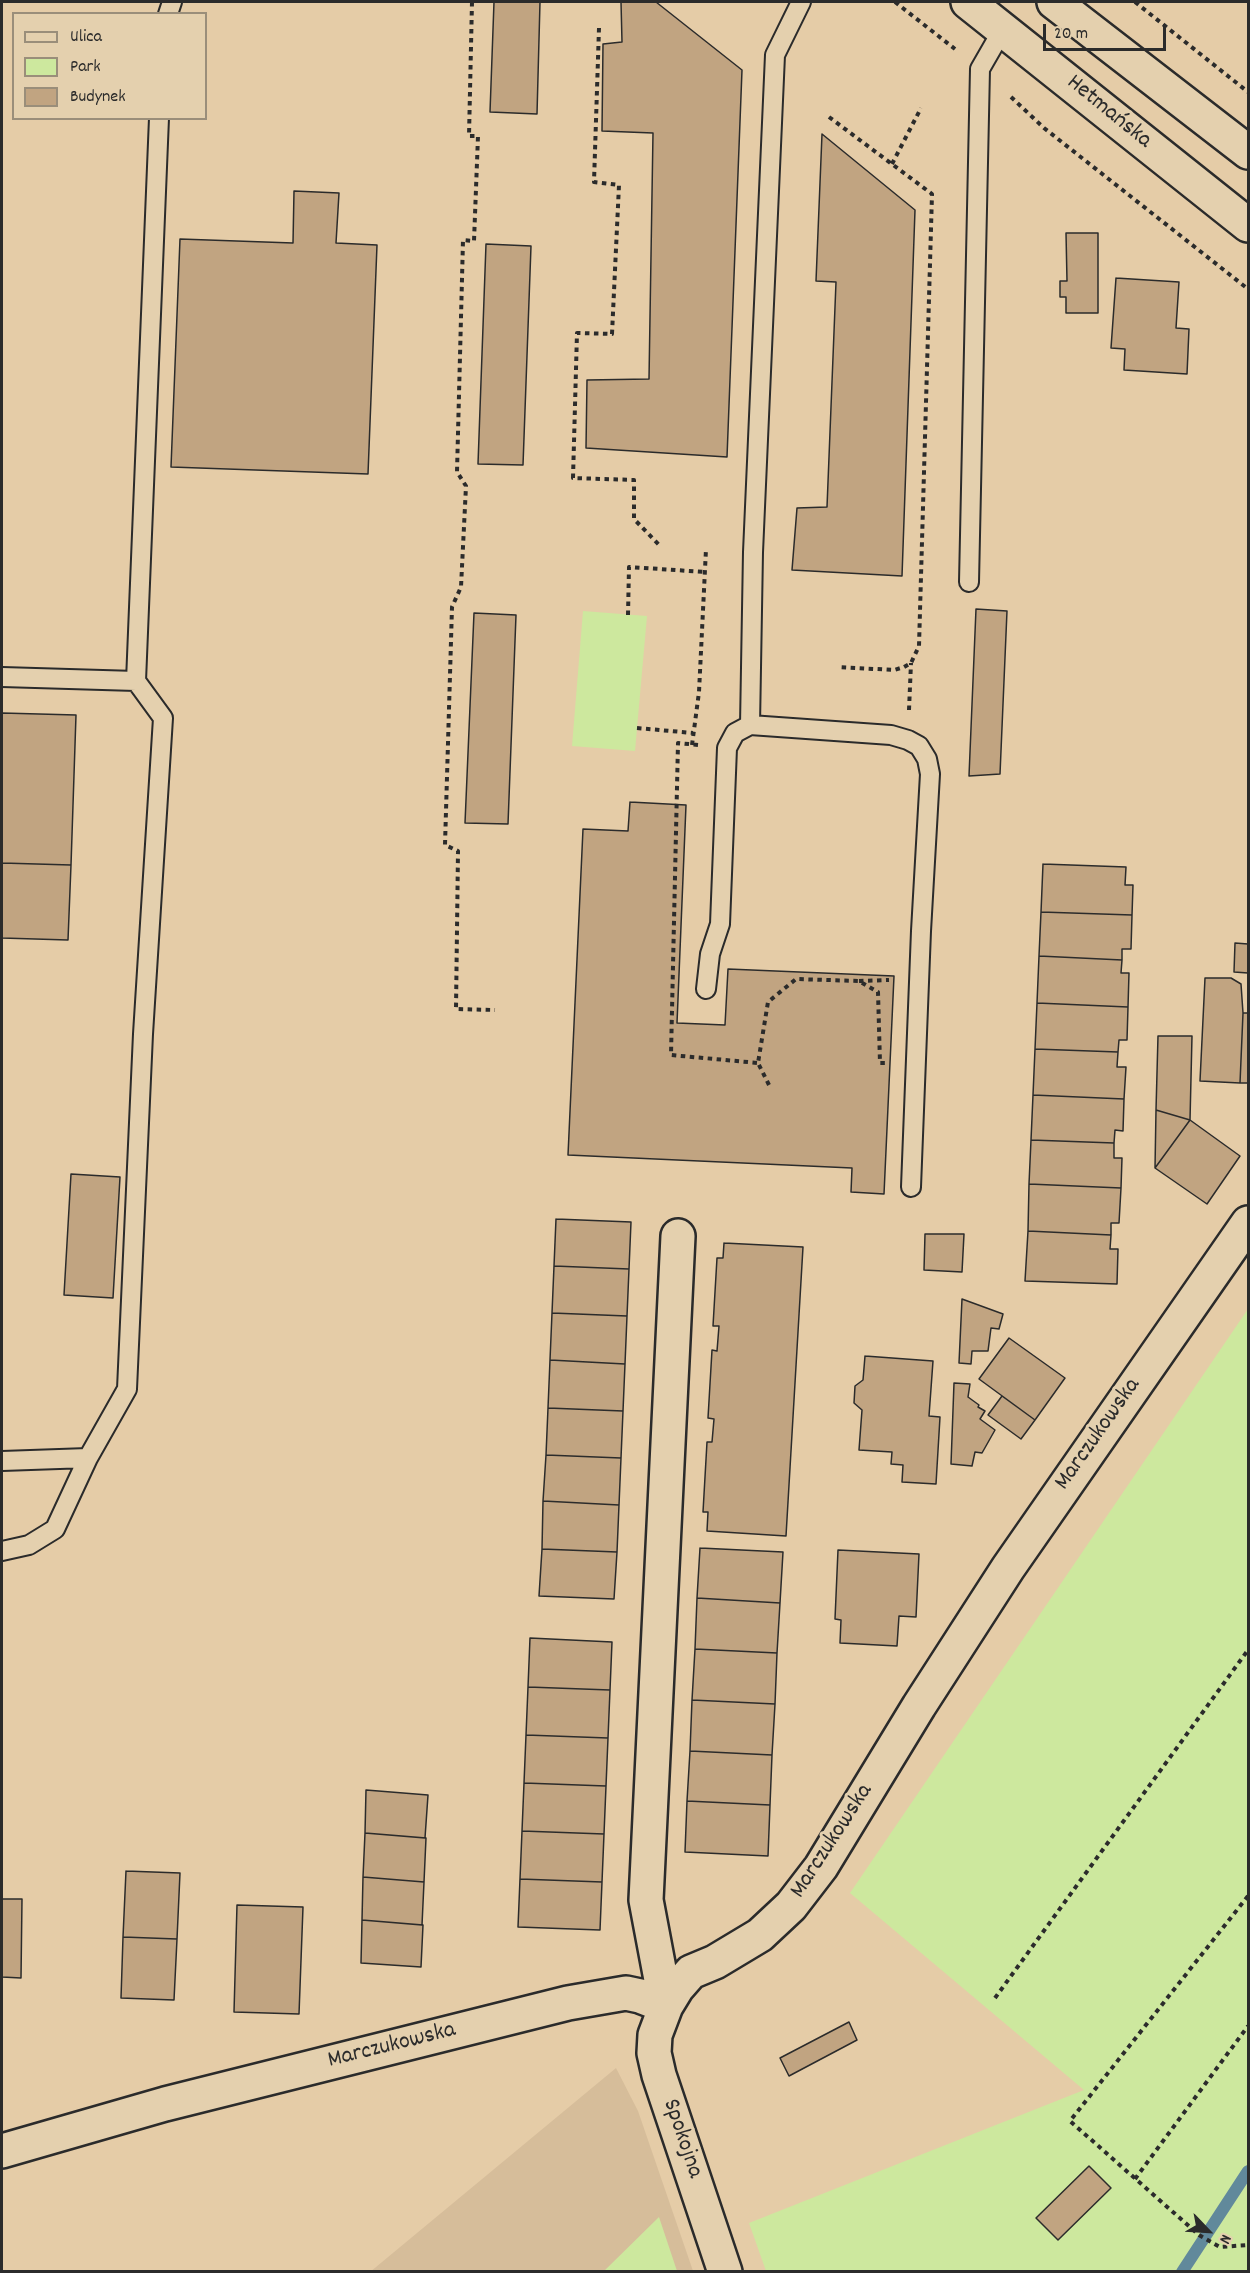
<!DOCTYPE html>
<meta charset="utf-8">
<style>
body{margin:0}
#map{position:relative;width:1250px;height:2273px;overflow:hidden;background:#e5cca7;font-family:Dekko,sans-serif}
canvas{display:block}
.frame{position:absolute;inset:0;border:3px solid #2b2b2b;pointer-events:none}
.legend{position:absolute;left:12px;top:12px;width:195px;height:108px;box-sizing:border-box;background:#e4d0ae;border:2px solid #9a8e7a;margin:0;padding:8px 10px;list-style:none;font-size:18px;color:#2b2b2b}
.legend li{display:flex;align-items:center;gap:12px;height:30px}
.legend b{width:30px;border:2px solid #9a8e7a}
.north{position:absolute;left:1178px;top:2201px;width:60px;height:60px;-webkit-text-stroke:4px #e4d0ae;paint-order:stroke;rotate:115deg;font-size:16px;font-weight:700;line-height:24px;text-align:center;color:#2b2b2b}
.north::after{content:'';display:block;margin:auto;width:21px;height:27px;background:#2b2b2b;clip-path:polygon(50% 0,100% 100%,50% 72%,0 100%)}
.scale{position:absolute;left:1043px;top:24px;width:123px;height:27px;box-sizing:border-box;border:3px solid #2b2b2b;border-top:0;padding-left:8px;font-size:18px;line-height:21px;white-space:nowrap;color:#2b2b2b;-webkit-text-stroke:4px #e4d0ae;paint-order:stroke}
</style>
<div id="map">
<canvas width="1250" height="2273"></canvas>
<div class="frame"></div>
<ul class="legend">
<li><b style="height:8px;background:#e4d0ae"></b>Ulica</li>
<li><b style="height:16px;background:#cde89e"></b>Park</li>
<li><b style="height:16px;background:#c1a481"></b>Budynek</li>
</ul>
<div class="north">N</div>
<div class="scale">20 m</div>
</div>
<script>
const ctx = document.querySelector('canvas').getContext('2d');
ctx.lineJoin = 'round';
function paint(path, color) { ctx.fillStyle = color; ctx.fill(path, 'evenodd'); }
const toPath = rows => new Path2D(rows.map(r => 'M' + r).join(''));
function strokePath(path, color, width, dash) { ctx.strokeStyle = color; ctx.lineWidth = width; ctx.lineCap = dash ? 'butt' : 'round'; ctx.setLineDash(dash || []); ctx.stroke(path); }
function write(font, color, halo, rows, align = 'center') {
  ctx.font = font + ' Dekko,sans-serif'; ctx.lineWidth = 6; ctx.setLineDash([]); ctx.textBaseline = 'middle'; ctx.strokeStyle = halo; ctx.fillStyle = color; for (const [text, x, y, turn = 0] of rows) {
    ctx.save(); ctx.translate(x, y); ctx.rotate((+turn || 0) * Math.PI / 180); ctx.textAlign = isNaN(turn) ? turn : align; if (halo) ctx.strokeText(text, 0, 0); ctx.fillText(text, 0, 0); ctx.restore();
  }
}
paint(toPath([
 [616,2068,638,2111,693,2271,370,2272]
]), '#d6bd9a');
paint(toPath([
 [583,611,647,616,635,751,572,746],
 [1248,1309,1248,2271,766,2271,749,2223,1084,2090,850,1893],
 [659,2217,677,2271,604,2271]
]), '#cde89e');
strokePath(toPath([
 [1182,2272,1248,2171]
]), '#61899b', 12);
const building = toPath([
 [494,2,540,2,537,114,490,112,494,2],
 [621,2,656,2,742,70,727,457,586,448,587,380,649,379,653,133,602,131,603,44,622,42,621,2],
 [822,134,915,210,902,576,792,570,797,508,827,507,836,282,816,281,822,134],
 [294,191,339,193,336,243,377,245,368,474,171,467,180,239,293,243,294,191],
 [1066,233,1098,233,1098,313,1066,313,1066,297,1060,297,1060,281,1067,281,1066,233],
 [486,244,531,246,523,465,478,464,486,244],
 [1116,278,1179,282,1176,328,1189,329,1187,374,1124,370,1125,349,1111,348,1116,278],
 [976,609,1007,611,1000,774,969,776,976,609],
 [474,613,516,615,508,824,465,823,474,613],
 [2,713,76,715,71,865,2,863,2,713],
 [630,802,686,805,677,1023,725,1025,728,969,894,976,884,1194,851,1192,852,1168,568,1155,583,829,628,831,630,802],
 [2,863,71,865,68,940,2,938,2,863],
 [1043,864,1126,867,1125,885,1133,885,1132,915,1041,912,1043,864],
 [1041,912,1132,915,1131,949,1122,949,1122,960,1039,956,1041,912],
 [1235,943,1248,944,1248,973,1234,972,1235,943],
 [1039,956,1122,960,1121,973,1129,973,1128,1007,1037,1003,1039,956],
 [1205,978,1231,978,1241,984,1243,1013,1240,1083,1200,1081,1205,978],
 [1037,1003,1128,1007,1127,1040,1119,1040,1118,1052,1035,1049,1037,1003],
 [1243,1013,1248,1013,1248,1083,1240,1083,1243,1013],
 [1158,1036,1192,1036,1190,1120,1156,1110,1158,1036],
 [1035,1049,1118,1052,1117,1067,1126,1067,1124,1099,1033,1095,1035,1049],
 [1033,1095,1124,1099,1123,1131,1115,1130,1114,1143,1031,1140,1033,1095],
 [1156,1110,1190,1120,1155,1168,1156,1110],
 [1190,1120,1240,1156,1207,1204,1155,1168,1190,1120],
 [1031,1140,1114,1143,1114,1158,1122,1158,1121,1188,1029,1184,1031,1140],
 [71,1174,120,1177,113,1298,64,1295,71,1174],
 [1029,1184,1121,1188,1119,1223,1111,1223,1111,1235,1028,1231,1029,1184],
 [556,1219,631,1222,629,1269,554,1266,556,1219],
 [1028,1231,1111,1235,1110,1249,1118,1249,1117,1284,1025,1281,1028,1231],
 [925,1234,964,1234,962,1272,924,1270,925,1234],
 [724,1243,803,1247,786,1536,707,1531,708,1512,703,1512,707,1442,712,1442,714,1419,708,1418,712,1350,717,1351,719,1326,713,1326,717,1258,723,1258,724,1243],
 [554,1266,629,1269,627,1316,552,1313,554,1266],
 [962,1299,1003,1314,999,1329,991,1328,988,1351,972,1351,971,1364,959,1363,962,1299],
 [552,1313,627,1316,625,1364,550,1360,552,1313],
 [1009,1338,1065,1378,1035,1420,979,1379,1009,1338],
 [865,1356,933,1361,929,1416,940,1417,936,1484,902,1482,903,1465,891,1464,892,1452,859,1450,862,1410,854,1403,855,1386,863,1380,865,1356],
 [550,1360,625,1364,623,1411,548,1408,550,1360],
 [954,1383,970,1384,968,1397,979,1405,978,1407,985,1411,980,1419,995,1430,982,1453,975,1452,972,1466,951,1464,954,1383],
 [1002,1396,1035,1420,1021,1439,988,1415,1002,1396],
 [548,1408,623,1411,621,1458,546,1455,548,1408],
 [546,1455,621,1458,619,1505,543,1501,546,1455],
 [543,1501,619,1505,617,1552,542,1549,543,1501],
 [700,1548,783,1552,780,1603,697,1598,700,1548],
 [542,1549,617,1552,614,1599,539,1596,542,1549],
 [838,1550,919,1554,916,1617,899,1616,897,1646,840,1643,841,1620,835,1619,838,1550],
 [697,1598,780,1603,777,1653,695,1649,697,1598],
 [530,1638,612,1642,610,1690,528,1687,530,1638],
 [695,1649,777,1653,775,1704,692,1700,695,1649],
 [528,1687,610,1690,608,1738,526,1735,528,1687],
 [692,1700,775,1704,772,1755,690,1751,692,1700],
 [526,1735,608,1738,606,1786,524,1783,526,1735],
 [690,1751,772,1755,770,1805,687,1801,690,1751],
 [524,1783,606,1786,604,1834,522,1831,524,1783],
 [366,1790,428,1795,425,1838,365,1833,366,1790],
 [687,1801,770,1805,768,1856,685,1852,687,1801],
 [522,1831,604,1834,602,1882,520,1879,522,1831],
 [365,1833,426,1838,424,1882,363,1877,365,1833],
 [126,1871,180,1873,177,1939,123,1937,126,1871],
 [363,1877,424,1882,422,1925,362,1920,363,1877],
 [520,1879,602,1882,600,1930,518,1927,520,1879],
 [2,1899,22,1899,21,1978,2,1977,2,1899],
 [237,1905,303,1907,299,2014,234,2012,237,1905],
 [362,1920,423,1925,421,1967,361,1963,362,1920],
 [123,1937,177,1939,174,2000,121,1998,123,1937],
 [849,2022,857,2040,789,2076,780,2058,849,2022],
 [1089,2166,1111,2188,1058,2240,1036,2218,1089,2166]
]);
paint(building, '#c1a481');
strokePath(building, '#2b2b2b', 1.5);
const service = toPath([
 [168,14,172,2],
 [969,582,980,69,1003,29],
 [2,677,136,681,163,718,143,1034,127,1389,88,1458,2,1461],
 [136,681,159,118],
 [750,725,891,735,908,740,919,746,927,759,930,774,921,931,911,1187],
 [706,989,710,954,720,924,727,748,735,733,750,725,753,552,775,55,801,2],
 [2,1551,29,1545,55,1529,88,1458]
]);
const minor = toPath([
 [678,1236,646,1900,666,2006,655,2035,654,2053,659,2075,725,2272],
 [2,2151,165,2104,568,2003,626,1993,640,1996,666,2006,677,1988,691,1972,715,1962,760,1935,791,1906,821,1867,919,1706,1008,1568,1248,1223]
]);
const secondary = toPath([
 [968,2,1248,225],
 [1054,2,1248,152]
]);
strokePath(service, '#2b2b2b', 22);
strokePath(minor, '#2b2b2b', 38);
strokePath(secondary, '#2b2b2b', 38);
strokePath(toPath([
 [472,2,469,136,478,136,474,241,463,240,457,472,466,486,461,587,452,607,445,845,458,851,456,1009,495,1010],
 [895,2,955,49],
 [1135,2,1248,92],
 [599,28,594,182,619,185,612,334,577,333,573,478,634,480,634,519,661,547],
 [1011,97,1044,128,1248,289],
 [829,117,932,194,919,646,911,663,904,667,894,670,838,667],
 [892,164,921,108],
 [628,615,629,567,705,572],
 [909,710,911,663],
 [637,728,693,733],
 [692,745,699,692,706,549],
 [698,745,678,743,671,1055,758,1063],
 [859,981,889,980],
 [769,1085,758,1063,768,1002,796,979,859,981,878,992,880,1063,885,1063],
 [1248,1896,1070,2121,1199,2235,1220,2247,1248,2245],
 [995,1998,1248,1650],
 [1135,2179,1248,2026]
]), '#2b2b2b', 4, [4.5, 4.5]);
strokePath(service, '#e4d0ae', 18);
strokePath(minor, '#e4d0ae', 33);
strokePath(secondary, '#e4d0ae', 33);
write('24px', '#2b2b2b', '#e4d0ae', [
 ["Hetmańska",1108,113,39],
 ["Marczukowska",1099,1435,-55],
 ["Marczukowska",833,1842,-57],
 ["Marczukowska",392,2047,-14],
 ["Spokojna",681,2139,71]
]);
</script>
